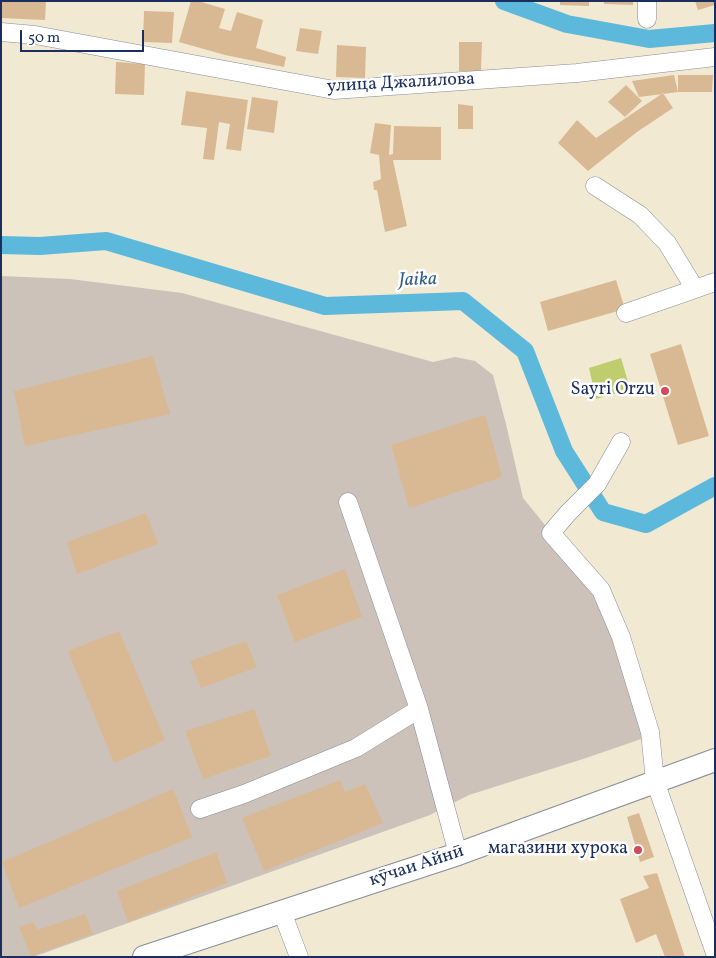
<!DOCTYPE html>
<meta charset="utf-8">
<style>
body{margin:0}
#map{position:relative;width:716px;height:958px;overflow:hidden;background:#f2e9d2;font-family:Vollkorn,serif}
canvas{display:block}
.frame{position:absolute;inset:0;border:2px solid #1b2f5e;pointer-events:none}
.scale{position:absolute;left:20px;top:30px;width:124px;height:22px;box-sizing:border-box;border:2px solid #1b2f5e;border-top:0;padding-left:6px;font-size:15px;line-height:18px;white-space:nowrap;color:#1b2f5e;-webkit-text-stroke:4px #fff;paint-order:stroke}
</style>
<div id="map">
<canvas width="716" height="958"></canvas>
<div class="frame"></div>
<div class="scale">50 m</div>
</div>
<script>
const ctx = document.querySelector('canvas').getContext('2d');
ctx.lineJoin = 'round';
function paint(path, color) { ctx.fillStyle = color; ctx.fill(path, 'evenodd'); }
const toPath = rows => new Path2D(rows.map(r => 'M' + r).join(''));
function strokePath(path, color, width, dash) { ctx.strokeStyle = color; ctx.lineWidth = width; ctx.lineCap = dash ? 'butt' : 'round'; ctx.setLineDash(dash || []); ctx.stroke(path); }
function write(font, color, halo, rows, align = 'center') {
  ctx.font = font + ' Vollkorn,serif'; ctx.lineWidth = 5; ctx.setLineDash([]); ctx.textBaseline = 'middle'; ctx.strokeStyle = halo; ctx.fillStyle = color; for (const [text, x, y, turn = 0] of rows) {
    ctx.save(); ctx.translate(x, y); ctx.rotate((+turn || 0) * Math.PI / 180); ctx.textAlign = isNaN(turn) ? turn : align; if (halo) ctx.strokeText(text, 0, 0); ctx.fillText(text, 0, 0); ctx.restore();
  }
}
paint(toPath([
 [1,276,70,279,182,293,433,362,455,357,475,361,493,375,506,424,523,498,584,573,629,638,647,737,583,759,469,795,430,815,33,957,1,957]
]), '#ccc2b9');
paint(toPath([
 [621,358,629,385,627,390,596,399,589,368]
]), '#bfcd6f');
strokePath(toPath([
 [504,1,567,24,649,39,715,33],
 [1,245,40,246,106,241,325,306,463,301,525,351,564,451,603,512,646,524,715,486]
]), '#5db9db', 18);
paint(toPath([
 [1,1,46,1,45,20,1,18],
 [191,1,198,1,225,9,219,28,231,31,237,12,263,20,256,48,286,57,284,67,225,55,179,42],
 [560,1,589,1,589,6,560,5],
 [604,1,633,1,633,5,604,4],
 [695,1,715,1,715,5,698,10],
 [144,11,174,12,172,43,143,42],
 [300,28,322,31,318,54,296,51],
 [459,42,482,42,481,71,459,71],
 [337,45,366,47,365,78,336,77],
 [116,62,145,64,144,95,115,94],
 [674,75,678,92,639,97,632,81],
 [678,75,713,75,712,92,678,92],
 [626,85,642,101,625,117,608,102],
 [186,91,248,100,241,151,226,149,230,124,219,122,214,160,203,159,207,128,181,125],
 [663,93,673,108,637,132,588,171,558,143,577,120,596,138],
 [252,97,278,101,274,133,247,129],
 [458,104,473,106,473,129,458,129],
 [375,123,391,125,389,155,393,154,394,126,441,127,441,160,393,160,407,226,385,232,377,190,374,190,373,182,381,179,379,155,370,153],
 [616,280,625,309,548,331,540,302],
 [681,344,709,436,678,445,650,354],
 [153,356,170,414,25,446,14,391],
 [485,415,502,477,409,508,391,445],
 [146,513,158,544,77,574,67,542],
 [345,569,362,617,295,642,277,595],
 [119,631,165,740,114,763,68,651],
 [246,641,257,667,201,688,190,661],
 [254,709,271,756,203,779,185,731],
 [340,780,345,792,365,784,383,823,264,871,242,818],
 [173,789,192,837,19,908,2,862],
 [639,813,654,857,640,862,627,817],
 [216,852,227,883,128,922,117,891],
 [657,873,685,957,665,957,656,934,636,943,620,899,649,888,643,876],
 [85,914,93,934,31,956,19,927,33,922,37,930]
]), '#d9b993');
const minor = toPath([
 [647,19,647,1],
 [1,32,35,35,334,90,577,73,715,57],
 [595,186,640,215,667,243,695,289],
 [626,313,715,282],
 [621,442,597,484,568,513,551,533,601,590,621,637,650,732,655,781,715,953],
 [348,502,419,709,458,854],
 [200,809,244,794,356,748,419,709],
 [282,912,299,957]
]);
const major = toPath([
 [144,957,458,854,715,760]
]);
strokePath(minor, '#868c98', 19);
strokePath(major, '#868c98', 24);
strokePath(minor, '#fff', 18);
strokePath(major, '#fff', 22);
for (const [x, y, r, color] of [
 [665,391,5,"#d1495b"],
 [638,850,5,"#d1495b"]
]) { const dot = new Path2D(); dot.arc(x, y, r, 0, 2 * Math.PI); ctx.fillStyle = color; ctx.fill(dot); strokePath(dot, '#fff', 2); }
write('18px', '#1b2f5e', '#fff', [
 ["улица Джалилова",401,84,-3],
 ["кӯчаи Айнӣ",417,867,-18]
]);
write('18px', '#1b2f5e', '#fff', [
 ["Sayri Orzu",655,391],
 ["магазини хурока",628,850]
], 'right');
write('italic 19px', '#325f8a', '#fff', [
 ["Jaika",418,281,-2]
]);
</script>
